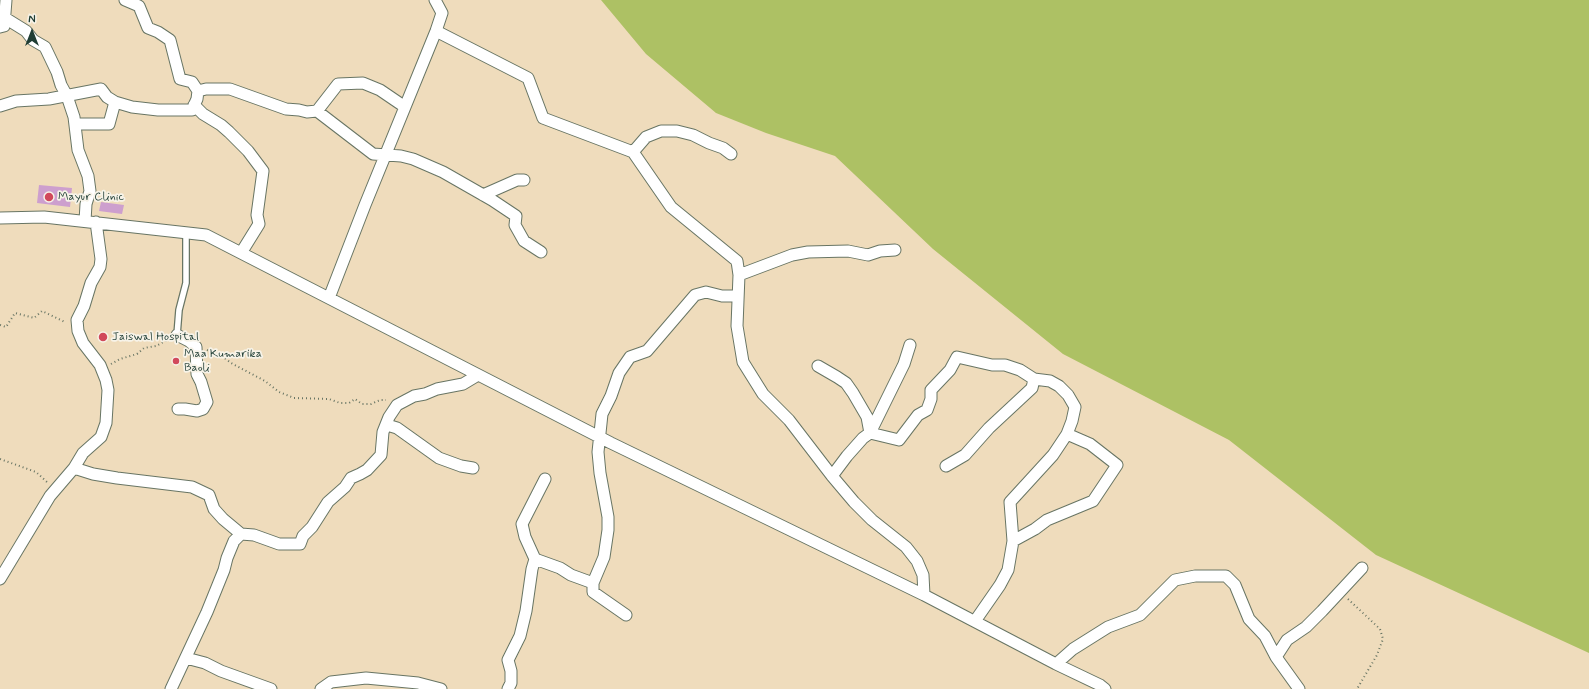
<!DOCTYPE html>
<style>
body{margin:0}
#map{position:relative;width:1589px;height:689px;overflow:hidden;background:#efdcbc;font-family:Mynerve,sans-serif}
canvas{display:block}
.north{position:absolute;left:12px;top:12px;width:40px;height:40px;-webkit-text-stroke:3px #f7f3e8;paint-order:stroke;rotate:0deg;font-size:11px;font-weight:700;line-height:16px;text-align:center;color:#1f3d34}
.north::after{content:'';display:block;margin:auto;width:14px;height:18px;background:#1f3d34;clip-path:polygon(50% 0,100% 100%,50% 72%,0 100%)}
</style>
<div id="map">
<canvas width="1589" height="689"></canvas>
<div class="north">N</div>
</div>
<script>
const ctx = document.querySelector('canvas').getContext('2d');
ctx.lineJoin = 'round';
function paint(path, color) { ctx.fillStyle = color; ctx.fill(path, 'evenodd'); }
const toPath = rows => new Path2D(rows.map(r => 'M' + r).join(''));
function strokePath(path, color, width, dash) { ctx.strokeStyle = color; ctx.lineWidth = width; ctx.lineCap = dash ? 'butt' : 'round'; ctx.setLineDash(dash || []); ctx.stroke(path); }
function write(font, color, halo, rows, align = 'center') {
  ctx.font = font + ' Mynerve,sans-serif'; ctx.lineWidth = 3.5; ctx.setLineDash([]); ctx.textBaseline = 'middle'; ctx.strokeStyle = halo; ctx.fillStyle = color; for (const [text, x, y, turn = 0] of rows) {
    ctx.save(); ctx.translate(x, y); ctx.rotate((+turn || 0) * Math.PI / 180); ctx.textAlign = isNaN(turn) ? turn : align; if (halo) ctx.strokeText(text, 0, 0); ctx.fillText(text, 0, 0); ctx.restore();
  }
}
paint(toPath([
 [601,0,1589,0,1589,653,1376,555,1229,440,1063,354,933,249,835,156,766,133,716,113,646,54]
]), '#adc164');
paint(toPath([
 [39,185,72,188,70,207,37,203],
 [101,202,124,205,122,214,99,211]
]), '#cd9fce');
const service = toPath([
 [177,335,179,310,186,283,186,233]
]);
const minor = toPath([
 [5,18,26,31,33,40,45,47,57,72,61,85,67,96,74,117,78,150,88,176,90,191,86,204,85,221],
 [0,27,4,26,6,0],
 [436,31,528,78,543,118,633,152,671,207,737,261,739,275,737,326,743,362,763,394,789,420,832,476,854,502,872,520,906,547,917,561,923,575,924,595],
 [198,91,206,89,230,89,286,109,299,110,307,112,317,111,338,84,363,83,380,90,405,107],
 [194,105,203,114,221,125,229,132,248,151,263,171,257,215,259,224,241,253],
 [0,106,16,101,49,99,101,89,107,97,115,102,132,107,158,110,192,110,197,99,198,91,192,82,180,79,170,40,158,32,148,28,139,6,125,0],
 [317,111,373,154,401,156,413,159,443,172,492,200,516,216,515,225,524,241,541,252],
 [75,124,109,124,115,102],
 [633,152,646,137,661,131,677,131,693,135,709,143,723,148,731,154],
 [483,195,517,180,524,180],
 [0,218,44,217,206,235,611,443,924,595,1056,664,1100,685,1105,689],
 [739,275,792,255,808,252,848,251,868,255,880,251,895,250],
 [329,298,365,205,436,31,442,13,435,0],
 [177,335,189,341,196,347,197,374,201,382,207,402,203,409,197,411,185,409,178,409],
 [818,366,837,377,846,383,853,393,867,417,870,433,899,440,918,415,927,410,931,399,931,390,950,370,957,357,992,365,1005,365,1020,370,1034,379,1032,388,989,428,965,455,946,466],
 [387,425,397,428,439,458,461,466,473,468],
 [74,468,83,453,101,437,106,423,108,390,106,380,100,365,83,343,78,331,77,320,84,306,91,283,100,267,101,259,96,222],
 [832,476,847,456,863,438,870,433,904,364,910,345],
 [545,479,522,524,525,537,535,559,560,568,571,575,593,583],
 [1013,541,1035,529,1047,520,1093,501,1117,465,1090,444,1067,434],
 [0,579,50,496,74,468,93,474,117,478,192,487,209,495,214,509,223,519,241,534],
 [626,615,593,592,593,583,604,557,608,530,608,517,600,473,598,452,602,414,611,396,619,373,630,357,647,351,695,295,706,292,722,296,737,296],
 [975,621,1000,585,1008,570,1013,541,1010,502,1053,455,1067,434,1072,421,1075,407,1068,395,1059,386,1050,381,1034,379],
 [186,658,205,663,221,671,271,689],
 [1056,664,1073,649,1108,627,1140,615,1175,580,1195,576,1226,576,1235,585,1249,619,1265,636,1276,657],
 [171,689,207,612,224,570,227,558,234,541,241,534,254,535,279,544,300,544,303,536,312,527,328,502,345,487,351,478,360,474,367,470,381,455,383,432,389,417,397,405,414,396,425,394,437,389,463,384,478,375],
 [321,689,331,682,366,678,418,683,441,689],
 [508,689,511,683,511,671,508,660,520,636,526,611,532,569,535,559],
 [1299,689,1276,657,1287,640,1306,627,1322,611,1362,568]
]);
strokePath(service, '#687564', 8);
strokePath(minor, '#687564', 13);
strokePath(toPath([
 [0,325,6,327,15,313,34,318,42,311,65,322],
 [207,350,222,356,231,363,265,381,279,392,294,398,329,399,340,403,349,403,355,399,362,404,371,404,380,400,386,400],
 [111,364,120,359,137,354,144,348,156,346,167,340],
 [0,459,36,472,47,482],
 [1348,599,1380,629,1383,639,1377,655,1357,689]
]), '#687564', 2, [1, 3]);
strokePath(service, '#fff', 5.5);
strokePath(minor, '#fff', 11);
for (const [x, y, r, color] of [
 [49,197,5,"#d1495b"],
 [103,337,5,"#d1495b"],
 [176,361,4,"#d1495b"]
]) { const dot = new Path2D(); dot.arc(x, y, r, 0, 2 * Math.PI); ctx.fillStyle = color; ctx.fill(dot); strokePath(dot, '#f7f3e8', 1.5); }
write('12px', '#1f3d34', '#f7f3e8', [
 ["Mayur Clinic",58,197],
 ["Jaiswal Hospital",112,337],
 ["Maa Kumarika",184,354],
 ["Baoli",184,368]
], 'left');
</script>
